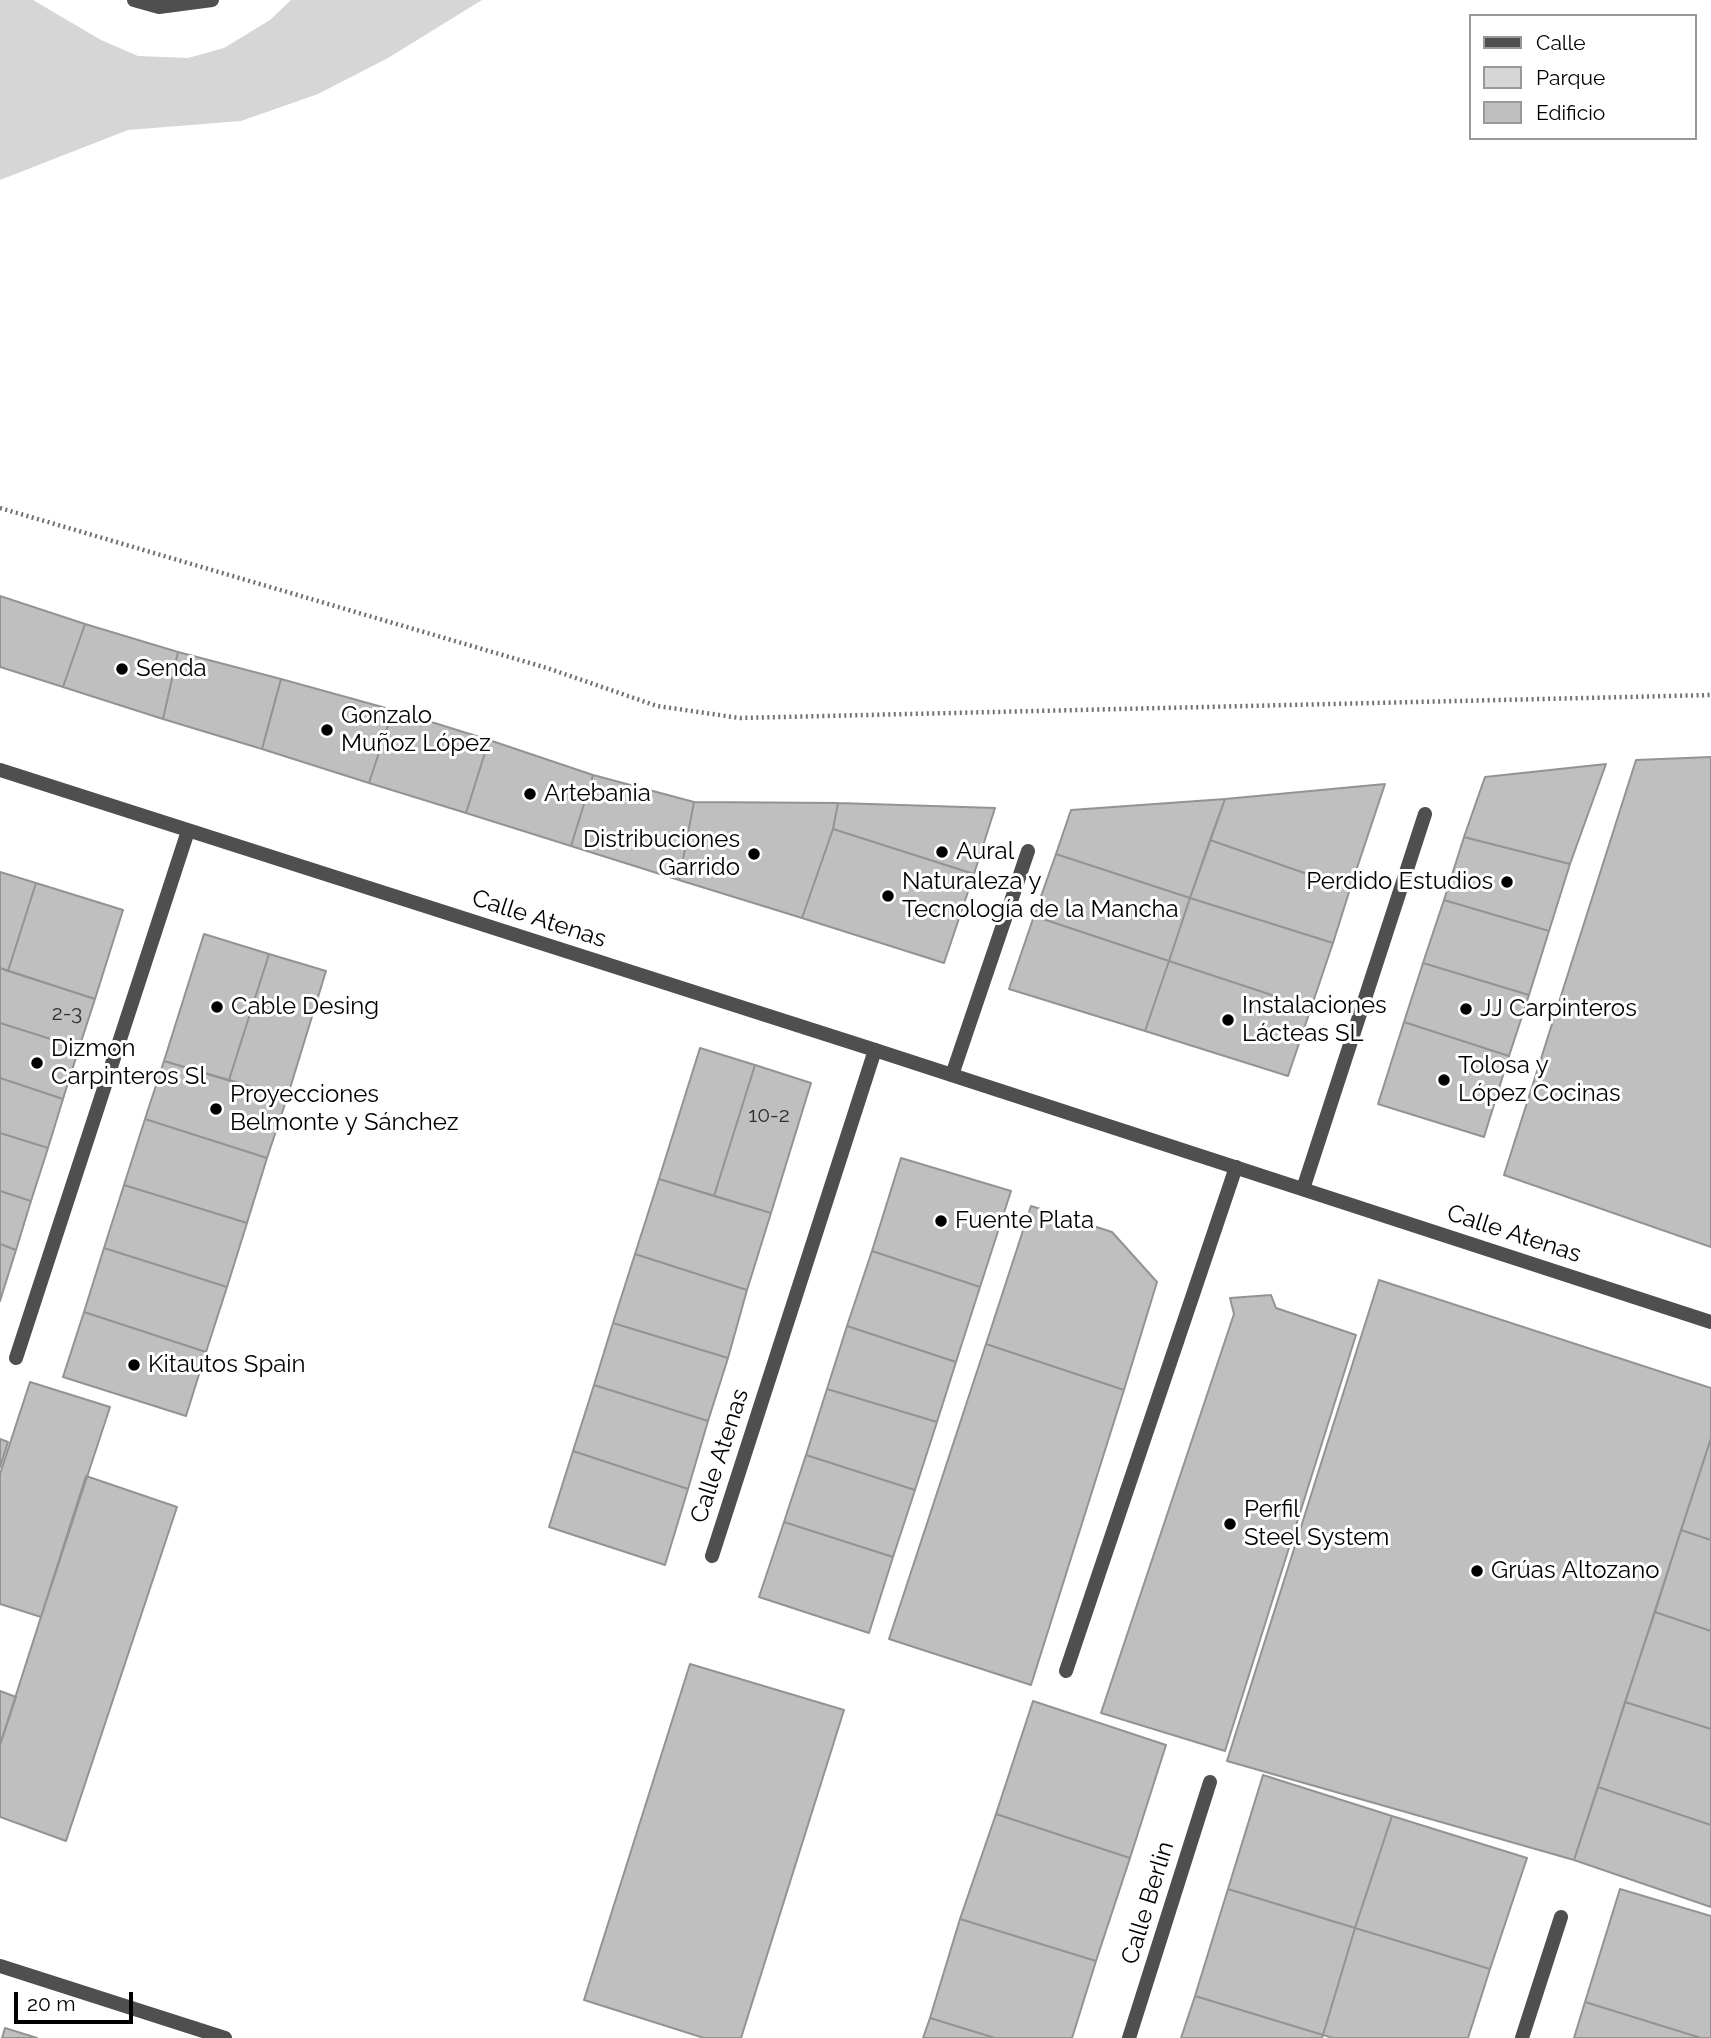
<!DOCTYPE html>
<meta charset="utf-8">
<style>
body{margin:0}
#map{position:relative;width:1711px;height:2038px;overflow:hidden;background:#fff;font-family:Raleway,sans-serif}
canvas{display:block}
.legend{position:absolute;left:1469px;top:14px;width:228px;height:126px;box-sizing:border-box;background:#fff;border:2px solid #999;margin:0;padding:9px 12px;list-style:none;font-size:21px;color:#000}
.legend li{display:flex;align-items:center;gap:14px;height:35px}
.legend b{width:35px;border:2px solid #999}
.scale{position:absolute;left:14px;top:1992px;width:119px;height:32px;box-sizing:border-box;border:4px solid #000;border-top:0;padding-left:9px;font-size:21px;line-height:24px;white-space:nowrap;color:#000;-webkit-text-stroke:5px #fff;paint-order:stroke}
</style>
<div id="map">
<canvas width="1711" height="2038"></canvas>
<ul class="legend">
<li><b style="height:9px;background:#4f4f4f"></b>Calle</li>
<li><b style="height:19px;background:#d6d6d6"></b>Parque</li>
<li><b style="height:19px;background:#bfbfbf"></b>Edificio</li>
</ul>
<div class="scale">20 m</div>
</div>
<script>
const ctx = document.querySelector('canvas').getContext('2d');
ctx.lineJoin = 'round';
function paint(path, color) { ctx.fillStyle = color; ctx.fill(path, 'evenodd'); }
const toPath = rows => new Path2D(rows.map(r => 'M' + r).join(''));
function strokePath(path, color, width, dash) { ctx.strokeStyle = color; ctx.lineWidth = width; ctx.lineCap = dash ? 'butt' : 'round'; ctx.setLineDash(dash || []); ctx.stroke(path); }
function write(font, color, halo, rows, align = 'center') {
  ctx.font = font + ' Raleway,sans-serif'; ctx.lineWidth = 6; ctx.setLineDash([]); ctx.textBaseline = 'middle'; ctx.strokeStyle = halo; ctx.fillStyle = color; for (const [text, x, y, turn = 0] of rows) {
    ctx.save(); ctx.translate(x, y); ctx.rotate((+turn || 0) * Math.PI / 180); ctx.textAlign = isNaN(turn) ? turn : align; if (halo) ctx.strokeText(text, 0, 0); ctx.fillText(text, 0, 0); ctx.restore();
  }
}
paint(toPath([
 [0,0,33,0,101,40,138,56,188,58,224,48,270,20,291,0,482,0,388,58,318,94,241,121,128,130,0,180]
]), '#d6d6d6');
const building = toPath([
 [0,596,85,624,63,687,0,667,0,596],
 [85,624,178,652,163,719,63,687,85,624],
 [178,652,281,679,262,749,163,719,178,652],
 [281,679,393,710,369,783,262,749,281,679],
 [393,710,489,740,466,813,369,783,393,710],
 [489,740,593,775,571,846,466,813,489,740],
 [1711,757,1711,1247,1504,1175,1636,760,1711,757],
 [1606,764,1570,864,1464,837,1485,777,1606,764],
 [593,775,694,802,679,880,571,846,593,775],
 [1385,784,1350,889,1210,840,1225,799,1385,784],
 [1225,799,1190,898,1056,854,1071,810,1225,799],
 [694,802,838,803,833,829,802,918,679,880,694,802],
 [838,803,995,808,974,874,833,829,838,803],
 [833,829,974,874,944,963,802,918,833,829],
 [1464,837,1570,864,1549,931,1444,900,1464,837],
 [1210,840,1350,889,1333,943,1190,898,1210,840],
 [1056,854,1190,898,1169,961,1034,916,1056,854],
 [0,872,36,883,8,971,0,968,0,872],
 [36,883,123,910,95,999,8,971,36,883],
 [1190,898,1333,943,1311,1008,1169,961,1190,898],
 [1444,900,1549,931,1529,995,1423,963,1444,900],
 [1034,916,1169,961,1145,1031,1009,989,1034,916],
 [204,934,269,954,229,1080,164,1061,204,934],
 [269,954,326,971,287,1098,229,1080,269,954],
 [1169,961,1311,1008,1288,1076,1145,1031,1169,961],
 [1423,963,1529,995,1509,1056,1404,1022,1423,963],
 [0,968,95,999,79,1048,0,1023,0,968],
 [1404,1022,1509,1056,1484,1137,1378,1104,1404,1022],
 [0,1023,79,1048,63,1099,0,1078,0,1023],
 [700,1048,755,1065,714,1196,659,1179,700,1048],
 [164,1061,287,1098,267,1158,145,1119,164,1061],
 [755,1065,811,1083,771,1213,714,1196,755,1065],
 [0,1078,63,1099,48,1148,0,1133,0,1078],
 [145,1119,267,1158,247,1223,124,1185,145,1119],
 [0,1133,48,1148,31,1201,0,1191,0,1133],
 [901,1158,1011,1191,980,1287,872,1251,901,1158],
 [659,1179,771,1213,747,1290,635,1254,659,1179],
 [124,1185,247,1223,227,1287,104,1248,124,1185],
 [0,1191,31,1201,16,1250,0,1244,0,1191],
 [1031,1206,1112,1232,1157,1282,1124,1390,986,1344,1031,1206],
 [0,1244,16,1250,0,1301,0,1244],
 [104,1248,227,1287,206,1352,84,1312,104,1248],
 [872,1251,980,1287,956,1362,847,1326,872,1251],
 [635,1254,747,1290,728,1358,613,1323,635,1254],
 [1379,1280,1711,1388,1711,1438,1574,1860,1227,1761,1379,1280],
 [1271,1295,1276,1308,1356,1335,1225,1751,1101,1713,1234,1314,1230,1298,1271,1295],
 [84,1312,206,1352,186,1416,63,1377,84,1312],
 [613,1323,728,1358,708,1421,594,1385,613,1323],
 [847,1326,956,1362,937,1422,827,1389,847,1326],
 [986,1344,1124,1390,1031,1685,889,1639,986,1344],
 [30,1382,110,1407,41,1617,0,1604,0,1474,30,1382],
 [594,1385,708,1421,688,1489,573,1451,594,1385],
 [827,1389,937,1422,915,1490,806,1455,827,1389],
 [1711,1438,1711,1540,1681,1530,1711,1438],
 [0,1439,8,1442,0,1467,0,1439],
 [573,1451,688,1489,665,1565,549,1527,573,1451],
 [806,1455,915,1490,893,1557,784,1522,806,1455],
 [86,1476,177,1507,66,1841,0,1817,0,1745,86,1476],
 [784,1522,893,1557,869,1633,759,1597,784,1522],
 [1681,1530,1711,1540,1711,1631,1655,1612,1681,1530],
 [1655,1612,1711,1631,1711,1729,1625,1702,1655,1612],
 [690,1664,844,1710,741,2038,704,2038,584,2000,690,1664],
 [0,1691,16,1697,0,1745,0,1691],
 [1033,1701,1166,1745,1130,1858,996,1814,1033,1701],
 [1625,1702,1711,1729,1711,1825,1598,1787,1625,1702],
 [1263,1775,1392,1816,1355,1928,1228,1889,1263,1775],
 [1598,1787,1711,1825,1711,1907,1574,1860,1598,1787],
 [996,1814,1130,1858,1096,1961,960,1919,996,1814],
 [1392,1816,1527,1858,1490,1969,1355,1928,1392,1816],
 [1228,1889,1355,1928,1323,2035,1195,1996,1228,1889],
 [1620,1889,1711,1916,1711,2038,1701,2038,1585,2002,1620,1889],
 [960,1919,1096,1961,1072,2038,995,2038,930,2018,960,1919],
 [1355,1928,1490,1969,1468,2038,1333,2038,1323,2035,1355,1928],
 [1195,1996,1323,2035,1322,2038,1181,2038,1195,1996],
 [1585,2002,1701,2038,1574,2038,1585,2002],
 [930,2018,995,2038,923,2038,930,2018],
 [5,2028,37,2038,2,2038,5,2028]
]);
paint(building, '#bfbfbf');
strokePath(building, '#939393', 2);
strokePath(toPath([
 [0,508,547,668,657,706,740,718,1711,695]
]), '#717171', 4.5, [2, 3.5]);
strokePath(toPath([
 [952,1075,1028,851],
 [1303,1189,1425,814],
 [16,1358,188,831],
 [712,1556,875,1050],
 [1066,1671,1236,1167],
 [1129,2038,1210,1782],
 [1522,2038,1561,1917]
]), '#4f4f4f', 14);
strokePath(toPath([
 [0,770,875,1050,1711,1322],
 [0,1966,225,2038]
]), '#4f4f4f', 14);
strokePath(toPath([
 [134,0,159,7,212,0]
]), '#4f4f4f', 14);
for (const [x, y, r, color] of [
 [122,669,7,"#000"],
 [327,730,7,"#000"],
 [530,794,7,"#000"],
 [942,852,7,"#000"],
 [754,854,7,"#000"],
 [1507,882,7,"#000"],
 [888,896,7,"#000"],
 [217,1007,7,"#000"],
 [1466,1009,7,"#000"],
 [1228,1020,7,"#000"],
 [37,1063,7,"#000"],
 [1444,1080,7,"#000"],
 [216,1109,7,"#000"],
 [941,1221,7,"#000"],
 [134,1365,7,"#000"],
 [1230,1524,7,"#000"],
 [1477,1571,7,"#000"]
]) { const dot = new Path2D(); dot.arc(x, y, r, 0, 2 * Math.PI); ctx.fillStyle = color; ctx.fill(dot); strokePath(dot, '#fff', 2.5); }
write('21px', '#303030', null, [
 ["2-3",67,1014],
 ["10-2",769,1116]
]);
write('24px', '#000', '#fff', [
 ["Senda",136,669],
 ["Gonzalo",341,716],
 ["Muñoz López",341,744],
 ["Artebania",544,794],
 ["Distribuciones",740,840,"right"],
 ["Garrido",740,868,"right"],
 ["Aural",956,852],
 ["Naturaleza y",902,882],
 ["Tecnología de la Mancha",902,910],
 ["Perdido Estudios",1493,882,"right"],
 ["Instalaciones",1242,1006],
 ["Lácteas SL",1242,1034],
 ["Cable Desing",231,1007],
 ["JJ Carpinteros",1480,1009],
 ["Dizmon",51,1049],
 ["Carpinteros Sl",51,1077],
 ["Tolosa y",1458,1066],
 ["López Cocinas",1458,1094],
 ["Proyecciones",230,1095],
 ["Belmonte y Sánchez",230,1123],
 ["Fuente Plata",955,1221],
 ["Kitautos Spain",148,1365],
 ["Perfil",1244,1510],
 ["Steel System",1244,1538],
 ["Grúas Altozano",1491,1571]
], 'left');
write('24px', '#000', '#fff', [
 ["Calle Atenas",539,919,18],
 ["Calle Atenas",1514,1234,18],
 ["Calle Atenas",720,1456,-72],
 ["Calle Berlin",1148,1903,-73]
]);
</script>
